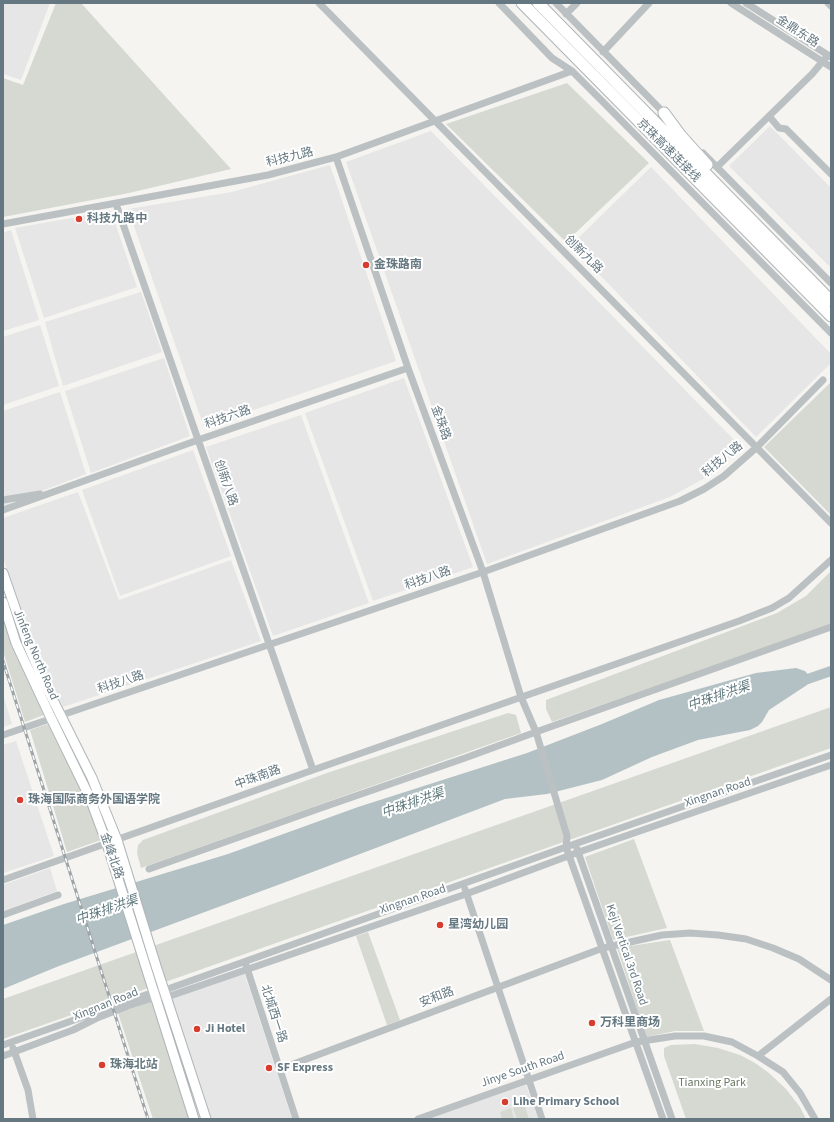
<!DOCTYPE html>
<meta charset="utf-8">
<style>
body{margin:0}
#map{position:relative;width:834px;height:1122px;overflow:hidden;background:#f5f4f1;font-family:"Source Sans 3",sans-serif}
canvas{display:block}
.frame{position:absolute;inset:0;border:4px solid #657881;pointer-events:none}
</style>
<div id="map">
<canvas width="834" height="1122"></canvas>
<div class="frame"></div>
</div>
<script>
const ctx = document.querySelector('canvas').getContext('2d');
ctx.lineJoin = 'round';
function paint(path, color) { ctx.fillStyle = color; ctx.fill(path, 'evenodd'); }
const toPath = rows => new Path2D(rows.map(r => 'M' + r).join(''));
function strokePath(path, color, width, dash) { ctx.strokeStyle = color; ctx.lineWidth = width; ctx.lineCap = dash ? 'butt' : 'round'; ctx.setLineDash(dash || []); ctx.stroke(path); }
function write(font, color, halo, rows, align = 'center') {
  ctx.font = font + ' "Source Sans 3","Noto Sans SC",sans-serif'; ctx.lineWidth = 4; ctx.setLineDash([]); ctx.textBaseline = 'middle'; ctx.strokeStyle = halo; ctx.fillStyle = color; for (const [text, x, y, turn = 0] of rows) {
    ctx.save(); ctx.translate(x, y); ctx.rotate((+turn || 0) * Math.PI / 180); ctx.textAlign = isNaN(turn) ? turn : align; if (halo) ctx.strokeText(text, 0, 0); ctx.fillText(text, 0, 0); ctx.restore();
  }
}
paint(toPath([
 [3,3,50,3,21,80,3,74],
 [770,126,831,188,831,268,729,166],
 [431,131,740,446,714,473,670,497,487,564,346,162],
 [330,165,396,361,204,427,128,209,232,192],
 [651,167,831,354,831,363,756,437,571,245],
 [111,211,137,287,44,318,15,228],
 [11,230,39,320,3,331,3,233],
 [141,292,162,352,63,386,45,322],
 [40,325,59,386,3,405,3,337],
 [164,358,190,436,91,473,65,391],
 [404,378,473,567,373,601,305,413],
 [60,392,86,474,3,506,3,411],
 [301,415,369,603,273,636,206,447],
 [193,450,231,556,120,596,82,490],
 [78,492,119,600,231,560,261,641,63,707,31,640,3,558,3,518],
 [3,695,12,724,3,727],
 [16,741,54,856,3,873,3,745],
 [50,868,57,891,3,911,3,885],
 [244,972,292,1119,209,1119,170,999],
 [526,1085,538,1119,427,1119]
]), '#e5e6e5');
paint(toPath([
 [56,3,81,3,231,169,129,193,3,217,3,78,23,85],
 [567,83,649,163,566,242,446,124],
 [831,382,831,515,764,447],
 [831,571,831,625,552,722,546,709,546,700,777,613,806,596],
 [3,615,12,643,44,715,25,722,3,651],
 [831,707,831,748,3,1039,3,999],
 [508,713,516,715,521,733,141,868,137,853,138,845,143,840,327,773],
 [48,724,87,802,101,840,67,852,30,730],
 [634,839,667,928,613,940,585,857],
 [368,932,400,1020,387,1025,356,936],
 [670,940,704,1031,675,1031,646,1037,617,948],
 [154,1001,190,1119,153,1119,118,1013],
 [695,1044,718,1048,740,1055,755,1063,769,1073,786,1089,800,1107,806,1119,686,1119,664,1056,664,1048,671,1045],
 [524,1104,529,1119,517,1119,513,1108],
 [511,1108,514,1119,502,1119,500,1112]
]), '#d5d9d1');
paint(toPath([
 [796,668,805,671,811,678,807,685,769,710,762,722,758,726,750,730,698,740,652,757,602,780,547,794,505,799,294,879,59,966,3,989,3,925,64,904,228,854,358,807,527,753,602,724,659,700,756,673]
]), '#b3c1c4');
strokePath(toPath([
 [799,682,831,671]
]), '#b3c1c4', 10);
const major = toPath([
 [3,573,28,645,43,680,92,778,117,840,156,966,206,1119],
 [3,602,16,643,51,718,90,798,107,844,194,1119]
]);
const highway = toPath([
 [522,3,831,316],
 [538,3,831,301],
 [664,113,681,136,707,165]
]);
strokePath(major, '#afb5b8', 11);
strokePath(highway, '#afb4b6', 13);
strokePath(toPath([
 [319,3,831,523],
 [499,3,552,58,572,71,605,104,831,333],
 [556,3,667,116],
 [731,3,831,67],
 [746,3,831,57],
 [828,3,831,6],
 [566,14,577,3],
 [603,52,649,3],
 [769,116,779,128,786,129,831,174],
 [703,153,831,283],
 [336,157,408,368,483,572,521,697,536,732,567,836,566,847,663,1119],
 [717,167,812,74,828,55],
 [116,204,313,770],
 [3,224,268,175,336,157,572,71],
 [3,500,40,494],
 [3,510,198,440,408,368],
 [3,735,483,572,680,501,704,489,724,476,757,447,823,380],
 [577,849,672,1119],
 [149,869,318,809,465,758,536,732,831,627],
 [3,880,313,770,739,621,772,608,789,598,831,560],
 [465,889,542,1119],
 [3,915,58,895],
 [246,965,296,1119],
 [3,1045,154,992,165,990,566,847,831,755],
 [13,1048,28,1090,33,1119],
 [3,1056,73,1030,97,1018,128,1006,156,997,167,997,466,894,579,852,831,765],
 [758,1056,831,999],
 [280,1069,603,948,662,935,690,933,718,935,746,939,773,948,799,959,831,980],
 [418,1119,636,1042,675,1036,704,1036,732,1042,758,1056,783,1072,800,1093,815,1119]
]), '#bbc1c3', 7);
strokePath(major, '#fff', 9);
strokePath(highway, '#fff', 11);
const rail = toPath([
 [3,661,148,1119]
]);
strokePath(rail, '#9da5a9', 3);
strokePath(rail, '#fff', 1.5, [4.5]);
for (const [x, y, r, color] of [
 [79,219,4,"#d83c2e"],
 [366,265,4,"#d83c2e"],
 [20,800,4,"#d83c2e"],
 [440,925,4,"#d83c2e"],
 [592,1023,4,"#d83c2e"],
 [197,1029,4,"#d83c2e"],
 [102,1065,4,"#d83c2e"],
 [269,1068,4,"#d83c2e"],
 [505,1102,4,"#d83c2e"]
]) { const dot = new Path2D(); dot.arc(x, y, r, 0, 2 * Math.PI); ctx.fillStyle = color; ctx.fill(dot); strokePath(dot, '#fff', 1.5); }
write('12px', '#657881', '#fff', [
 ["金鼎东路",797,32,33],
 ["京珠高速连接线",668,151,45],
 ["科技九路",290,158,-14],
 ["创新九路",583,255,45],
 ["科技六路",228,418,-19],
 ["金珠路",440,423,70],
 ["科技八路",723,460,-39],
 ["创新八路",225,483,71],
 ["科技八路",428,579,-19],
 ["Jinfeng North Road",35,655,67],
 ["科技八路",121,683,-18],
 ["中珠南路",258,778,-20],
 ["Xingnan Road",718,793,-19],
 ["金峰北路",111,856,71],
 ["Xingnan Road",413,900,-19],
 ["Keji Vertical 3rd Road",626,955,71],
 ["安和路",437,998,-21],
 ["Xingnan Road",106,1005,-22],
 ["北城西一路",273,1014,72],
 ["Jinye South Road",523,1070,-19]
]);
write('bold 12px', '#657881', '#fff', [
 ["科技九路中",87,219],
 ["金珠路南",374,265],
 ["珠海国际商务外国语学院",28,800],
 ["星湾幼儿园",448,925],
 ["万科里商场",600,1023],
 ["Ji Hotel",205,1029],
 ["珠海北站",110,1065],
 ["SF Express",277,1068],
 ["Lihe Primary School",513,1102]
], 'left');
write('12px', '#6b7864', '#fff', [
 ["Tianxing Park",712,1083]
]);
write('italic 13px', '#617a7e', '#fff', [
 ["中珠排洪渠",719,697,-19],
 ["中珠排洪渠",413,804,-19],
 ["中珠排洪渠",107,911,-19]
]);
</script>
